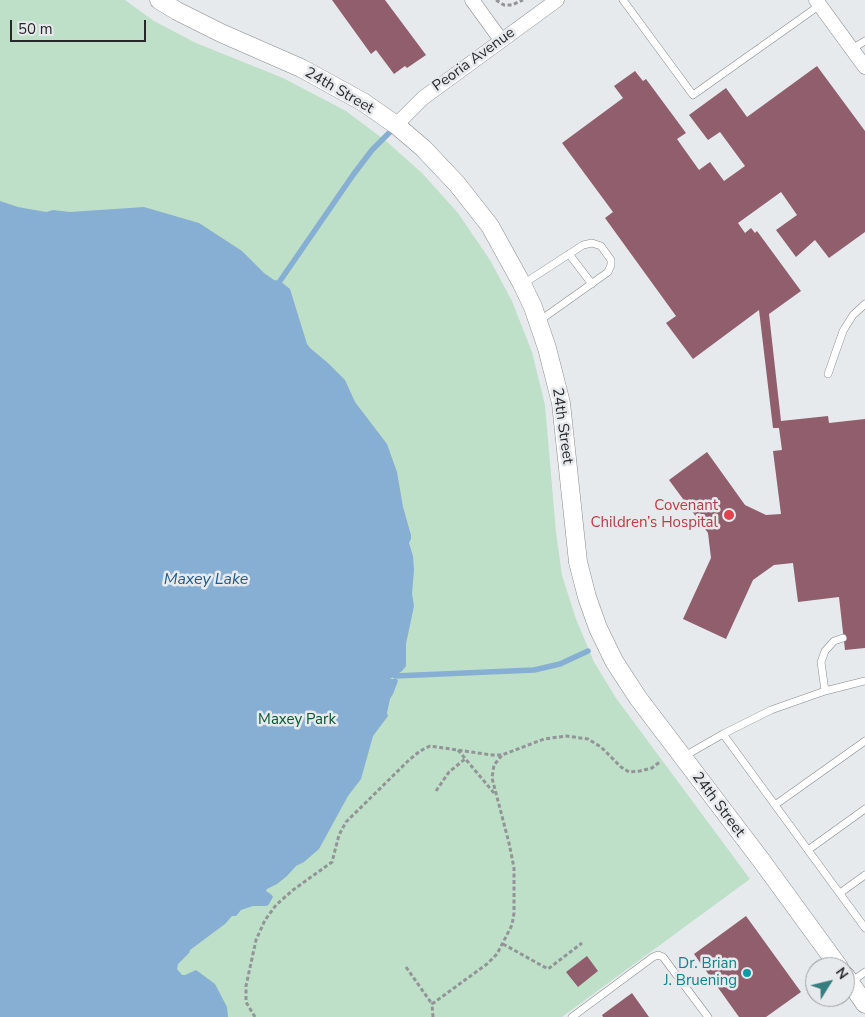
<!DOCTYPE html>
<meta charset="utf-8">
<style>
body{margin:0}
#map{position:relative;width:865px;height:1017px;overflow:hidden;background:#e7eaed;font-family:"Nunito Sans",sans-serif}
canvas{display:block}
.north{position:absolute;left:805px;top:957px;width:50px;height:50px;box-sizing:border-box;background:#e7eaed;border:1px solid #9a9c9f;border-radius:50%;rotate:54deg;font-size:14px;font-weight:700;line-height:20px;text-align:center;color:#272829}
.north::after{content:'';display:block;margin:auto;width:18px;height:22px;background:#357e80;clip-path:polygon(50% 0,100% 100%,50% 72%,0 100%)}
.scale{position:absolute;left:10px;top:20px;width:136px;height:22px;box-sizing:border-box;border:2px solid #272829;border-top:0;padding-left:6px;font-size:15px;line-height:18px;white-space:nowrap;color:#272829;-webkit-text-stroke:4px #e7eaed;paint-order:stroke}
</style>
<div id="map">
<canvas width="865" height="1017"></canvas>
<div class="north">N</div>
<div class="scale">50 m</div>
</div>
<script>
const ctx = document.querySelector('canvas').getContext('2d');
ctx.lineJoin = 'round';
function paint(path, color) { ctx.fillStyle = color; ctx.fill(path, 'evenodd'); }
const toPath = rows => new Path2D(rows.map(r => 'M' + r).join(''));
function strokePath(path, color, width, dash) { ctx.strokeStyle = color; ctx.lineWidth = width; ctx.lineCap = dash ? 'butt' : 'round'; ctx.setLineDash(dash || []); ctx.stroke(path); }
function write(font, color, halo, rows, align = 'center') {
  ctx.font = font + ' "Nunito Sans",sans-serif'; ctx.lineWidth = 5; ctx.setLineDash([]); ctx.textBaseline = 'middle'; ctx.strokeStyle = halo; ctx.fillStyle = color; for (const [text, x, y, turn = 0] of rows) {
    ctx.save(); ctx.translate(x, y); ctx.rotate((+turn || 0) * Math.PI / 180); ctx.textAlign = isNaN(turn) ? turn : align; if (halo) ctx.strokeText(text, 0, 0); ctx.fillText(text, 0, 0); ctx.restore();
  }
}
paint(toPath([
 [0,0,125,0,154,21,196,43,283,78,346,111,386,141,422,173,458,213,490,260,512,301,532,352,545,405,556,532,562,575,576,619,594,662,616,698,750,879,562,1017,0,1017]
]), '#bfe0c8');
paint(toPath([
 [0,201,18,207,46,212,53,210,70,212,144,207,199,223,242,251,264,273,274,280,280,281,290,289,307,344,310,348,328,363,345,380,355,402,387,444,397,472,403,507,411,535,411,539,409,543,413,556,414,570,412,594,414,606,406,644,406,666,402,671,390,679,397,679,398,681,393,694,390,699,387,713,388,716,373,736,361,779,348,796,319,849,304,862,296,866,287,876,277,884,267,889,266,891,272,895,273,897,269,904,267,906,253,906,241,910,236,916,232,916,225,924,190,950,189,953,178,964,177,969,182,975,185,975,196,970,215,984,227,1007,228,1017,0,1017]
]), '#87aed3');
strokePath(toPath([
 [280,281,353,175,372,150,395,127],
 [395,676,534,670,560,664,588,651]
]), '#87aed3', 5.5);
paint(toPath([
 [332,0,385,0,426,55,407,68,405,66,394,74,376,50,371,54],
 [817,66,865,131,865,232,829,258,815,240,796,257,776,230,797,215,781,192,738,223,745,233,751,228,755,233,757,231,801,291,769,314,781,421,828,416,829,423,865,419,865,648,845,650,839,597,798,602,793,563,774,565,753,580,726,639,683,619,711,558,708,533,669,480,707,452,745,505,766,515,781,514,773,451,782,450,779,428,773,428,759,310,693,359,666,323,676,316,605,218,613,212,562,143,623,98,614,86,635,71,643,81,646,79,686,133,677,139,699,170,710,162,724,181,745,166,720,132,708,140,689,115,726,88,747,117],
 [746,916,801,992,766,1017,739,1017,694,954],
 [587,956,598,971,578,987,566,972],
 [632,993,649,1017,603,1017,602,1015]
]), '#905e6d');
const service = toPath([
 [623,0,693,95,820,5],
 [852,49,865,41],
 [569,254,592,284],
 [523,284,583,245,592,243,601,246,611,260,611,265,608,272,539,321],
 [828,374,843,331,853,315,865,304],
 [825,691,821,662,825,651,834,641,843,638],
 [723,734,865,928],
 [683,757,723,734,771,710,825,691,865,681],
 [775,805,865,741],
 [808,850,865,809],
 [840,893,865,875],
 [851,982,865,972],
 [572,1017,653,957,658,955,663,957,708,1017]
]);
const minor = toPath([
 [472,0,501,40],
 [816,0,865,67],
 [396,125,423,98,557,0]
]);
const tertiary = toPath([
 [159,0,177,11,221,33,301,68,363,102,396,125,423,148,457,184,490,226,522,284,533,307,547,348,561,403,578,562,587,597,598,628,614,661,638,698,761,860,839,967],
 [845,975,865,1004]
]);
strokePath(service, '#878a8d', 8);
strokePath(minor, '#878a8d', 15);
strokePath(tertiary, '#878a8d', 19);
strokePath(toPath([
 [496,0,504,5,512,5,523,0],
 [458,750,494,793],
 [436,791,449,772,465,759],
 [503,944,548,969,582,943],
 [406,967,432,1004],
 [255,1017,246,1002,246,986,256,940,265,920,276,905,293,890,332,862,339,835,346,822,409,760,420,751,430,746,492,755,502,755,544,739,566,736,588,739,601,747,621,767,629,772,640,771,652,768,661,761],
 [433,1017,432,1004,487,964,497,954,512,925,514,913,514,868,509,843,492,778,494,765,502,755]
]), '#929497', 3, [4, 2.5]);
strokePath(service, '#fff', 7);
strokePath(minor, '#fff', 14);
strokePath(tertiary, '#fff', 18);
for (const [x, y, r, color] of [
 [729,515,6,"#e0444e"],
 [747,973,5,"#0f9aa8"]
]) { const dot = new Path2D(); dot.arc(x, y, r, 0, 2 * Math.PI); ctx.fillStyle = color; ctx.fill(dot); strokePath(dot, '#e7eaed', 2); }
write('15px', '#272829', '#e7eaed', [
 ["Peoria Avenue",474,60,-36],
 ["24th Street",339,91,30],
 ["24th Street",562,426,82],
 ["24th Street",718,805,53]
]);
write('15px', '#be3a42', '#e7eaed', [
 ["Covenant",718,506],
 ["Children’s Hospital",718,523]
], 'right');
write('15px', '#04562e', '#e7eaed', [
 ["Maxey Park",297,720]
]);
write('15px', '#0d838f', '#e7eaed', [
 ["Dr. Brian",737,964],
 ["J. Bruening",737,981]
], 'right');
write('italic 16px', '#215b8b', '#e7eaed', [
 ["Maxey Lake",206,580]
]);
</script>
